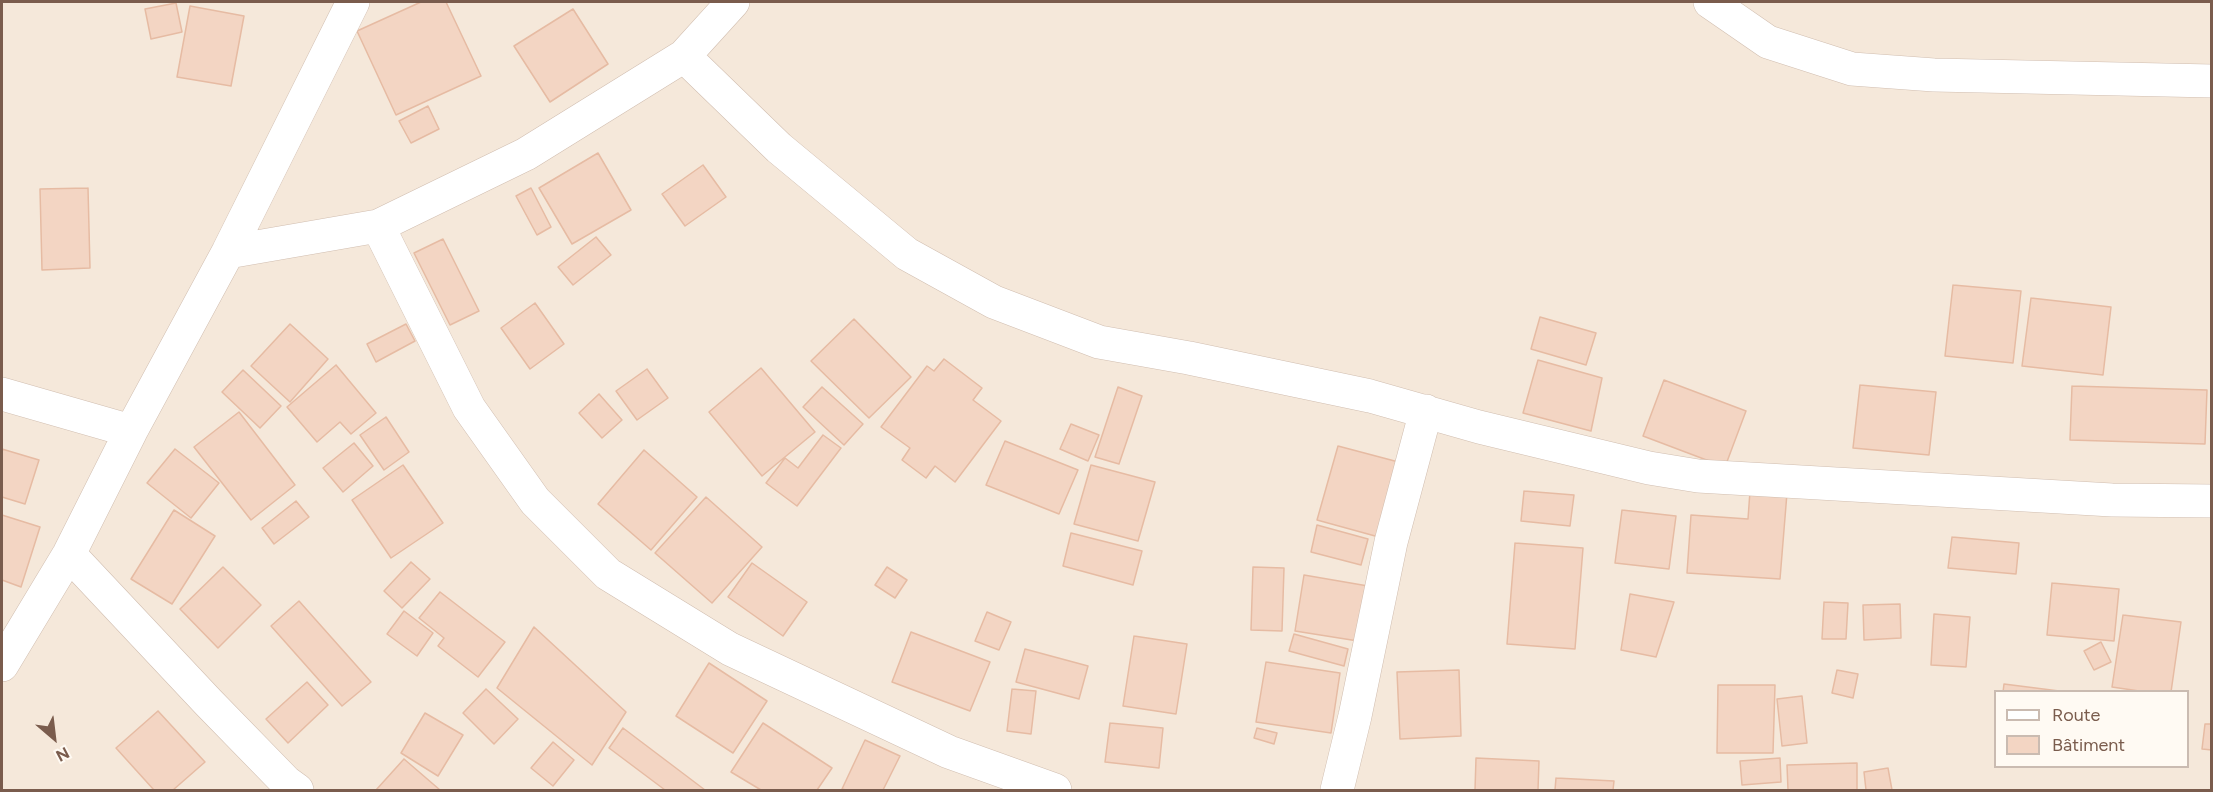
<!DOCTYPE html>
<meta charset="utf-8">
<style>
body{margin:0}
#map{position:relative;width:2213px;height:792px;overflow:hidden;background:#fdf6ec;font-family:Figtree,sans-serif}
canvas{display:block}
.frame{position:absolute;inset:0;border:3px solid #7a5c4d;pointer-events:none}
.legend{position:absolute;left:1994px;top:690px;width:195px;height:78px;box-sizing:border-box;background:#fffaf3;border:2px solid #cabbb1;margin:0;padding:8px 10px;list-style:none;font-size:18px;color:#7a5c4d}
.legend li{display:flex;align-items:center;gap:12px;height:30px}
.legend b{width:30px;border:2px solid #cabbb1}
.north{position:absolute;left:24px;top:708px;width:60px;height:60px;-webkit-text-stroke:4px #fffaf3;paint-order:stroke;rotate:152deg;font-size:16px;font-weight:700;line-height:24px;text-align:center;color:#7a5c4d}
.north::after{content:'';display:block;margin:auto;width:21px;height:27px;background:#7a5c4d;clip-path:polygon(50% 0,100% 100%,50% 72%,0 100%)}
</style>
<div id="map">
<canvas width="2213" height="792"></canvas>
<div class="frame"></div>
<ul class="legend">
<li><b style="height:8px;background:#fff"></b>Route</li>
<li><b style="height:16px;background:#f3d5c3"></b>Bâtiment</li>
</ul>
<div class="north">N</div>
</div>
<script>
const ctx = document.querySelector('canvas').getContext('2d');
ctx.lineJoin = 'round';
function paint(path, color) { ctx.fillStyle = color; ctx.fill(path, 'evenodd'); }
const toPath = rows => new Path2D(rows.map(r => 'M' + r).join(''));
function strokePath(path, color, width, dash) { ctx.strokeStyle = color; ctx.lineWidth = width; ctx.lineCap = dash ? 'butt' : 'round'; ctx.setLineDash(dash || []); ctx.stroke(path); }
paint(toPath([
 [2,2,2211,2,2211,790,2,790],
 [1996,692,2188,692,2188,766,1996,766]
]), '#f5e8da');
const building = toPath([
 [421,2,446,2,481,76,396,115,357,31,421,2],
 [176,3,182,32,151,39,145,9,176,3],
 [190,6,244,16,231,86,177,77,190,6],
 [573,9,608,64,550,102,514,46,573,9],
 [428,106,439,129,411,143,399,121,428,106],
 [598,153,631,210,572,244,539,188,598,153],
 [703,165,726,197,685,226,662,194,703,165],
 [88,188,90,268,42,270,40,189,88,188],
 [531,188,551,227,537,235,516,196,531,188],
 [596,237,611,255,573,285,558,267,596,237],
 [443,239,479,311,450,325,414,253,443,239],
 [1953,285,2021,291,2013,363,1945,356,1953,285],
 [2031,298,2111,307,2103,375,2022,366,2031,298],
 [535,303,564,344,530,369,501,328,535,303],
 [1540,317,1596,333,1586,365,1531,349,1540,317],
 [854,319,911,377,869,418,811,361,854,319],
 [290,324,328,359,290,402,251,366,290,324],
 [406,324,415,341,376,362,367,344,406,324],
 [944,359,982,388,973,400,1001,421,955,482,935,466,926,478,902,460,910,448,881,427,927,366,934,371,944,359],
 [1538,360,1602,378,1591,431,1523,413,1538,360],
 [336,365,376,413,351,434,340,422,317,442,287,407,336,365],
 [761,368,815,432,762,476,709,412,761,368],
 [647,369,668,398,637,420,616,391,647,369],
 [243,370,281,406,260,428,222,392,243,370],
 [1664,380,1746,411,1725,467,1643,436,1664,380],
 [1860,385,1936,392,1929,455,1853,448,1860,385],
 [2072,386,2207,390,2205,444,2070,440,2072,386],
 [822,387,863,424,844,445,803,407,822,387],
 [1118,387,1142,396,1119,464,1095,457,1118,387],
 [599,394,622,420,602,438,579,413,599,394],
 [239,412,295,485,251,520,194,447,239,412],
 [386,417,409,452,384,470,360,435,386,417],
 [1071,424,1099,435,1088,461,1060,449,1071,424],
 [823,435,841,448,797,506,766,483,785,458,798,468,823,435],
 [1005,441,1078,470,1059,514,986,485,1005,441],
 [354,443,373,466,343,492,323,468,354,443],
 [1338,446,1406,464,1386,539,1317,520,1338,446],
 [2,449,39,460,25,504,2,497,2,449],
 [175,449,219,483,191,518,147,483,175,449],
 [644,450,697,497,651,550,598,504,644,450],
 [403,465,443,523,391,558,352,500,403,465],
 [1091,465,1155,482,1138,541,1074,524,1091,465],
 [1524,491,1574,495,1570,526,1521,521,1524,491],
 [1750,491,1787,493,1780,579,1687,573,1691,515,1748,519,1750,491],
 [706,497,762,547,712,603,655,553,706,497],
 [296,501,309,517,274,544,262,528,296,501],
 [174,510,215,536,172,604,131,579,174,510],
 [1622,510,1676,516,1669,569,1615,563,1622,510],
 [2,515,40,527,21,587,2,580,2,515],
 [1317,525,1368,539,1361,565,1311,552,1317,525],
 [1071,533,1142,551,1133,585,1063,566,1071,533],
 [1952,537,2019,543,2016,574,1948,568,1952,537],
 [1515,543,1583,548,1575,649,1507,644,1515,543],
 [411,562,430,579,402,608,384,591,411,562],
 [752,563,807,602,783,636,728,597,752,563],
 [223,567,261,605,218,648,180,609,223,567],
 [887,567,907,580,895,598,875,585,887,567],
 [1253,567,1284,568,1282,631,1251,630,1253,567],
 [1304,575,1368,586,1358,641,1295,631,1304,575],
 [2052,583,2119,589,2114,641,2047,635,2052,583],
 [440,592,505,642,478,677,438,646,444,638,419,618,440,592],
 [1630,594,1674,602,1656,657,1621,650,1630,594],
 [299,601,371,682,342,706,271,626,299,601],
 [1824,602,1848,603,1846,639,1822,639,1824,602],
 [1900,604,1901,638,1864,640,1863,605,1900,604],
 [404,611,433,633,417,656,387,634,404,611],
 [987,612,1011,622,999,650,975,641,987,612],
 [1934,614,1970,617,1966,667,1931,665,1934,614],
 [2123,615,2181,622,2171,692,2146,692,2112,687,2123,615],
 [534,627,626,712,592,765,497,688,534,627],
 [911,632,990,662,970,711,892,682,911,632],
 [1294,634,1348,649,1344,666,1289,651,1294,634],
 [1134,636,1187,644,1176,714,1123,706,1134,636],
 [2101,642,2111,662,2094,670,2084,651,2101,642],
 [1025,649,1088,666,1079,699,1016,682,1025,649],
 [1266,662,1340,673,1331,733,1256,722,1266,662],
 [709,663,767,701,733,753,676,716,709,663],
 [1459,670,1461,736,1400,739,1397,672,1459,670],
 [1837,670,1858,674,1853,698,1832,693,1837,670],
 [307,682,328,705,288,743,266,719,307,682],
 [2004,684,2067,692,2003,692,2004,684],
 [1718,685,1775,685,1773,753,1717,753,1718,685],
 [486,689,518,719,494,744,463,713,486,689],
 [1012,689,1036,691,1031,734,1007,731,1012,689],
 [1802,696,1807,743,1782,746,1777,699,1802,696],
 [158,711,205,762,173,790,154,790,116,748,158,711],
 [425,713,463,735,438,776,401,753,425,713],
 [763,723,832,768,817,790,761,790,731,772,763,723],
 [1110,723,1163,728,1159,768,1105,762,1110,723],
 [2205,724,2212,724,2212,750,2202,749,2205,724],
 [623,728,705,790,665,790,609,748,623,728],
 [1257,728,1277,733,1274,744,1254,738,1257,728],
 [865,740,900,756,883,790,846,790,842,789,865,740],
 [553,742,574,760,553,786,531,768,553,742],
 [1476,758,1539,761,1538,790,1475,790,1476,758],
 [1780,758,1781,782,1742,785,1740,761,1780,758],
 [404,759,440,790,376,790,404,759],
 [1857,763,1857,790,1788,790,1787,765,1857,763],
 [1888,768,1892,790,1866,790,1864,772,1888,768],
 [1556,778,1614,781,1613,790,1555,790,1556,778]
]);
paint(building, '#f3d5c3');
strokePath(building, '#e6bba3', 1.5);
const minor = toPath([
 [1710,2,1768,42,1852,69,1934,75,2212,81],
 [684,56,779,148,907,254,994,302,1099,342,1189,358,1370,396,1479,427,1649,468,1698,476,2112,500,2212,501],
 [378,226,469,408,535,501,608,574,730,649,949,752,1055,790],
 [228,252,378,226,526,154,684,56,733,2],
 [2,394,131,431],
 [69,554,208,702,286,782,297,790],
 [2,665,69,554,131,431,228,252,353,2],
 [1337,790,1355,716,1391,542,1426,411]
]);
strokePath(minor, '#d1beb0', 34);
strokePath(minor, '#fff', 33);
</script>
